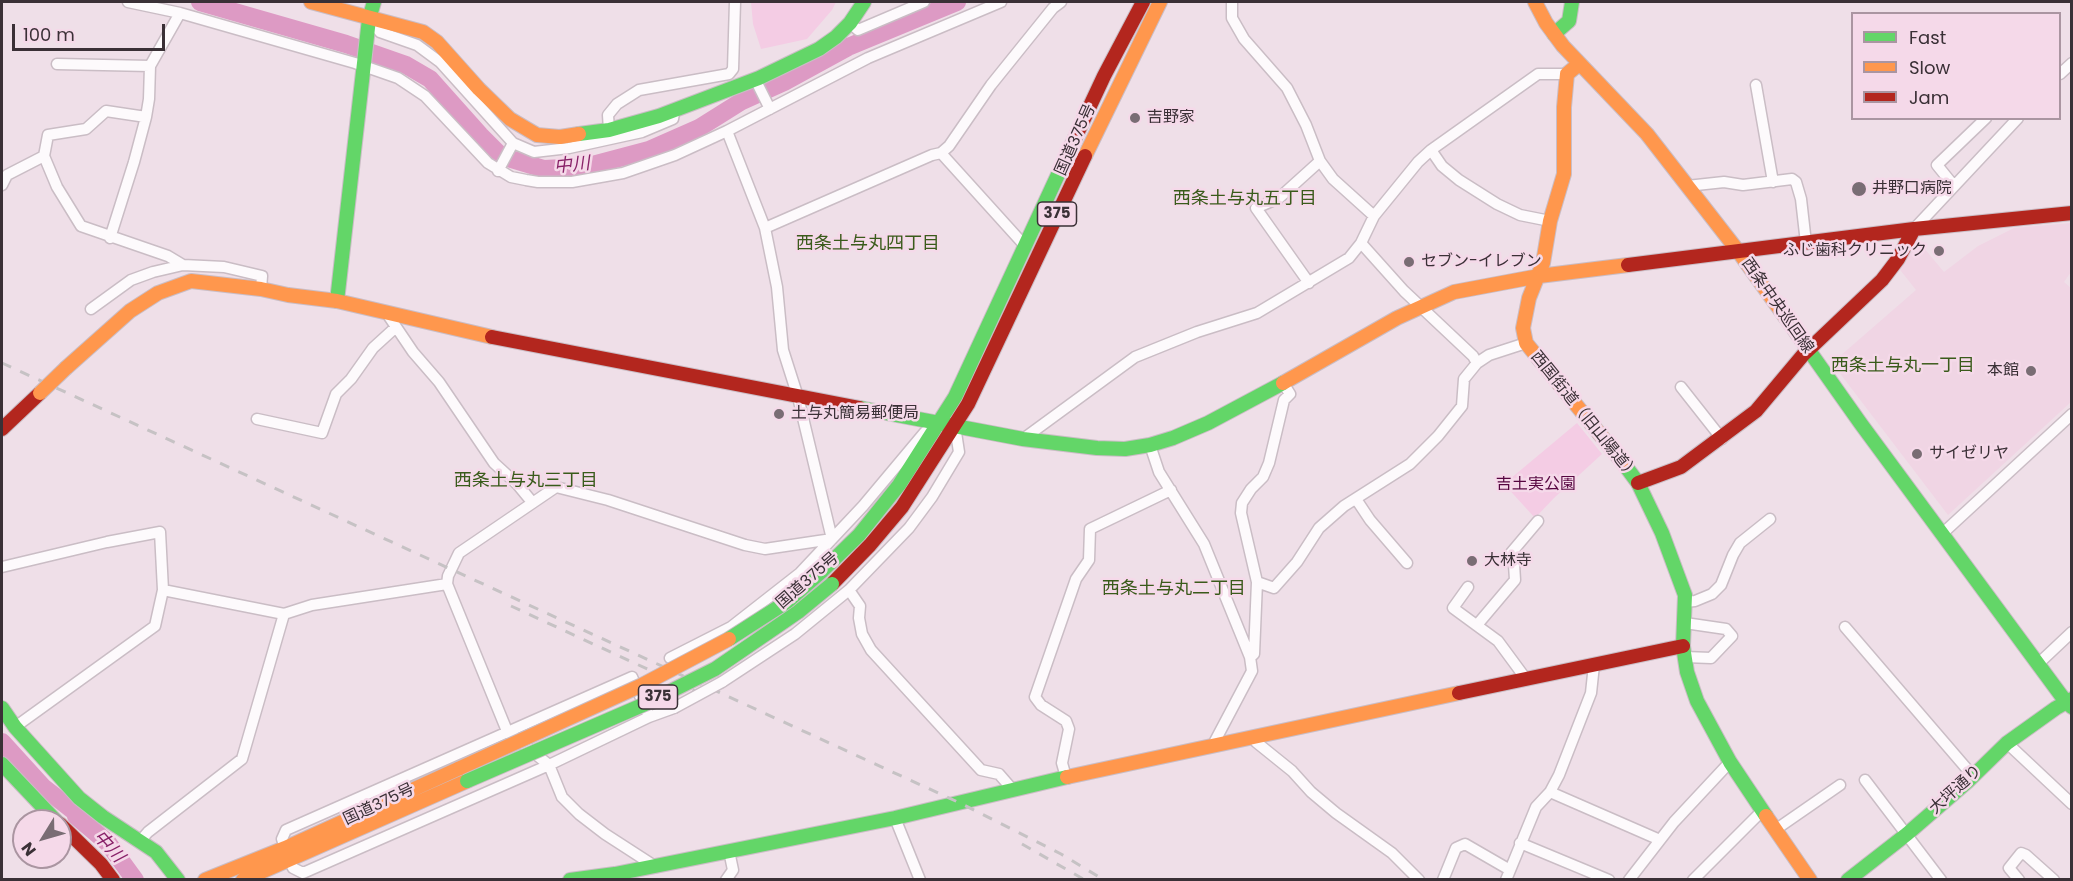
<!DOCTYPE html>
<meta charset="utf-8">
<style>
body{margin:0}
#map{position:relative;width:2073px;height:881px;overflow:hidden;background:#efdfe8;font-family:Poppins,sans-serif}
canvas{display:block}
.frame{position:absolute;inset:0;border:3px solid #3a3036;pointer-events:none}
.legend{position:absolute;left:1851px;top:12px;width:210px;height:108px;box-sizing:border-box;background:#f5d9e9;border:2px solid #aa95a1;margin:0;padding:8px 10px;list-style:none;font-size:18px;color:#3a3036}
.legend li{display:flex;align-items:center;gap:12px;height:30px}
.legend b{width:30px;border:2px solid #aa95a1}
.north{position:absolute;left:12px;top:809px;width:60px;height:60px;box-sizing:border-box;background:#f5d9e9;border:2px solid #aa95a1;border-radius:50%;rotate:233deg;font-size:16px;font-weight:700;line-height:24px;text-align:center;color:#3a3036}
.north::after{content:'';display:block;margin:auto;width:21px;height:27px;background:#796d74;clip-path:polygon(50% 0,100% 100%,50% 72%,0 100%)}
.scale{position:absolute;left:12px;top:24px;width:153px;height:27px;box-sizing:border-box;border:3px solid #3a3036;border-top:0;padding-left:8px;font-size:18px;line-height:21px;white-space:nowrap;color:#3a3036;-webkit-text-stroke:4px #f5d9e9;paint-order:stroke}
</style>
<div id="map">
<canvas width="2073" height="881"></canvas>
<div class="frame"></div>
<ul class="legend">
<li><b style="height:8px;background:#63d668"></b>Fast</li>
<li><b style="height:8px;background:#ff974d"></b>Slow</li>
<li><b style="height:8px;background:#b3261e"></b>Jam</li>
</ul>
<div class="north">N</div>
<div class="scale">100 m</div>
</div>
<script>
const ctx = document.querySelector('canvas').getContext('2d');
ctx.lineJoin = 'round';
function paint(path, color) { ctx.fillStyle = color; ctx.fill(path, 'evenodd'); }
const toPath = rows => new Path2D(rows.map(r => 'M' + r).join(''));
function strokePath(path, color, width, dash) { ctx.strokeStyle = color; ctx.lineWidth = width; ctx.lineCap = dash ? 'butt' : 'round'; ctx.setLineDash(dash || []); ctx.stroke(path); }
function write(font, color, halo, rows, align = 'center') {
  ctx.font = font + ' Poppins,"Noto Sans JP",sans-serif'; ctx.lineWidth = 5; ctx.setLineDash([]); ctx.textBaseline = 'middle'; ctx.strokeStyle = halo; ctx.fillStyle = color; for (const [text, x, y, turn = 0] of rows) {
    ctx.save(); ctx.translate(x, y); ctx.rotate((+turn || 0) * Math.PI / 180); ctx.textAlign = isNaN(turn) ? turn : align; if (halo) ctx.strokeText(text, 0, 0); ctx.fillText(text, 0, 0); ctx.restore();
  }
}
paint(toPath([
 [2071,223,2071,272,2064,282,2071,288,2071,402,1948,515,1832,363,1916,290,1897,266,1912,243,1919,242,1944,272,1978,246,2014,228]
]), '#f0d5e4');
paint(toPath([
 [751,2,836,2,832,10,807,39,761,49,753,24],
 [1577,423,1602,454,1554,498,1535,518,1504,484]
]), '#f4cce4');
strokePath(toPath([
 [200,2,346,44,406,65,430,79,480,135,501,156,544,169,585,167,649,150,699,128,742,101,784,82,848,47,957,2],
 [2,742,43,787,75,812,76,816,108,843,135,880]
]), '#dd9ac4', 18);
const street = toPath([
 [128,2,180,13,355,63,398,78,425,96,488,163,511,177,526,180,538,182,572,182,623,173,675,155,727,131],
 [369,19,380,32,417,45,440,62,513,143],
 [850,23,858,30,924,2],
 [57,64,150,66,180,13],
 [2060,74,2072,63],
 [755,79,770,109],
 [1756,85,1773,182],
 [609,130,608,115,617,104,639,90,729,74,733,69,735,2],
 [1431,150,1442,166,1459,180,1497,204,1520,215,1550,221],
 [941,153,949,146,991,85,1053,8,1061,2],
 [44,156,48,135,86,129,106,111,146,117],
 [498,171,513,143,534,152,569,148,642,132,673,119,674,113],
 [2,185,7,175,44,156,57,187,81,226,168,256,183,265,224,267,262,276,261,289],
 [1687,186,1724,182,1743,185,1792,179,1796,182,1801,199,1806,243],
 [1954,186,1937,165,1986,118],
 [1374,216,1418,162,1431,150,1538,74,1567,74],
 [765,228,727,131,868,58,1001,2],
 [1914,229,2018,118],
 [110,238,134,162,146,117,149,99,150,66],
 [1361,243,1404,291,1473,356,1477,363],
 [1309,283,1256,208,1279,198,1320,161],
 [91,309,131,280,153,272,183,265],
 [386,312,413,352,439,382,494,463,518,485,532,502],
 [1681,387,1722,439],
 [257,419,322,433,336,394,351,379,373,348,396,327],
 [1023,439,1135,357,1197,332,1257,313,1349,258,1361,243,1374,216,1333,179,1320,161,1306,125,1287,88,1244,39,1232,18,1232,2],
 [1150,445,1159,472,1204,544,1250,657,1252,671,1215,741,1215,744],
 [1356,499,1370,520,1407,563],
 [1943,533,2072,414],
 [832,539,798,397,783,350,777,287,765,228,932,155,941,153,1026,247],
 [2,567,107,542,160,532,163,590,284,614,312,605,447,584],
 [1257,582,1274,588,1297,562,1319,528,1344,506,1410,464,1438,436,1462,406,1464,379,1477,363,1489,355,1526,343],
 [1468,587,1453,608,1498,641,1526,679],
 [849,590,860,606,859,618,862,634,871,650,981,770,999,774,1012,789],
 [1685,602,1695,601,1712,594,1721,585,1733,555,1740,543,1770,519],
 [1685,623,1726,629,1732,636,1711,658,1685,657],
 [1477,625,1515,580,1514,564,1511,553,1538,521],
 [1845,627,1973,776],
 [1250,657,1254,654,1257,582,1241,513,1242,503,1251,489,1263,477,1269,463,1284,400,1290,394,1283,383],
 [670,658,731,627,800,573,863,506,925,432],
 [2038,664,2072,632],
 [722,682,795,634,849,590,909,528,932,497,959,452,955,426],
 [15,727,155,626,163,590],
 [1252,737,1256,742,1292,771,1311,792,1336,813,1392,853,1419,880],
 [2007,743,2072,804],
 [1066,777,1062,763,1069,729,1066,721,1041,705,1035,697,1076,579,1089,560,1090,529,1171,490],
 [1865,780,1941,880],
 [1550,792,1660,840],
 [895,818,920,880],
 [1775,830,1840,785],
 [141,840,148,832,242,759,284,614],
 [1520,843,1609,880],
 [285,848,282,839,286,830,632,677,649,717],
 [289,860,293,868,303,873,549,765,649,717,674,708],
 [656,867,605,834,579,814,562,797,549,765,507,731,447,584,448,576,459,553,556,487,608,500,745,545,765,549,832,539],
 [726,880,733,870,729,851],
 [1443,880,1456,848,1465,844,1510,870],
 [1506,880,1536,807,1550,792,1559,775,1591,693,1594,665],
 [1629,880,1674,822,1730,762],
 [1693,880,1762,811],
 [2019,880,2009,868,2021,853,2026,855,2054,880]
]);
const fast = toPath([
 [1554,34,1569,21,1572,2],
 [579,134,609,130,659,116,759,78,819,49,836,37,850,23,864,2],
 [337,301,369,19,374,2],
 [1786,318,1861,424,2066,702,2072,707],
 [860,408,1023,439,1097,448,1125,449,1150,445,1173,438,1208,423,1283,383],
 [1624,464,1638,483,1662,533,1685,595,1683,646,1687,672,1697,701,1730,762,1766,816],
 [821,572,859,535,899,485,955,397,1068,153],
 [2,708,15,727,79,798,103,817,156,852,178,880],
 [2,764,56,821],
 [570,880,615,874,895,818,1067,777],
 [1848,880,1907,834,1967,782,2007,743,2056,708,2072,699]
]);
const slow = toPath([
 [311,2,423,32,437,42,479,89,510,119,537,135,560,137,579,134],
 [1535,2,1546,23,1563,46,1647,134,1738,251,1786,318],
 [1579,64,1567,74,1564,107,1564,174,1550,221,1543,263,1529,298,1523,328,1526,343,1624,464],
 [1085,156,1160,2],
 [66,368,130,311,158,293,191,281,261,289,288,295,337,301,492,337],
 [1283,383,1397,318,1454,292,1539,276,1628,265],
 [1067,777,1459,693],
 [1766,816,1810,880],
 [205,880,285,848,460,768],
 [243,880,467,781]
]);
const jam = toPath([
 [1068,153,1104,76,1143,2],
 [1628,265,1914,229,2072,213],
 [492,337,860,408],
 [2,429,40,393],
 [1638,483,1681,467,1756,411,1803,355,1882,280,1898,259,1914,229],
 [832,584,870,545,902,507,968,404,1085,156],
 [1459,693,1683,646],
 [60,824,101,864,113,880]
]);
strokePath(street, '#cabdc5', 13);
strokePath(fast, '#cabdc5', 16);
strokePath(slow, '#cabdc5', 16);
strokePath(jam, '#cabdc5', 16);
strokePath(street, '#fdfafc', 10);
strokePath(fast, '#63d668', 14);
strokePath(slow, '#ff974d', 14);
strokePath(jam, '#b3261e', 14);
strokePath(toPath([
 [2,363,960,803,1061,854,1104,880],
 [511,606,710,698],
 [1022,844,1085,880]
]), '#c6c2c4', 3, [10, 10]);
const streetBridge = toPath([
 [674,708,722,682]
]);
const fastBridge = toPath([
 [729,639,788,601,821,572],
 [467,781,645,704,715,669,798,612,832,584]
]);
const slowBridge = toPath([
 [40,393,66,368],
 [460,768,642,685,729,639]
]);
strokePath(streetBridge, '#cabdc5', 13, []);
strokePath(fastBridge, '#cabdc5', 16, []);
strokePath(slowBridge, '#cabdc5', 16, []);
strokePath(streetBridge, '#fdfafc', 10);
strokePath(fastBridge, '#63d668', 14);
strokePath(slowBridge, '#ff974d', 14);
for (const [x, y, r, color] of [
 [1135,118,6,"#796d74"],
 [1859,189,8,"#796d74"],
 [1939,251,6,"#796d74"],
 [1409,262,6,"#796d74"],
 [2031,371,6,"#796d74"],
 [779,414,6,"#796d74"],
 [1917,454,6,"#796d74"],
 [1472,561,6,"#796d74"]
]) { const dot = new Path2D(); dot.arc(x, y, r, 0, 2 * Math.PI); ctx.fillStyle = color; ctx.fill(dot); strokePath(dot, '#f5d9e9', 2); }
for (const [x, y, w] of [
 [1057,214,39],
 [658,697,39]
]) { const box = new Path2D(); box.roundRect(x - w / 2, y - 12, w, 24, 4.5); ctx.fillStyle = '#f5d9e9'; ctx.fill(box); strokePath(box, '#3a3036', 1.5); }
write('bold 15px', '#3a3036', null, [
 ["375",1057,214],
 ["375",658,697]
]);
write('16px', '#3a3036', '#f5d9e9', [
 ["吉野家",1147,118],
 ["井野口病院",1872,189],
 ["ふじ歯科クリニック",1927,251,"right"],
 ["セブン-イレブン",1421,262],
 ["本館",2019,371,"right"],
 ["土与丸簡易郵便局",791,414],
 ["サイゼリヤ",1929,454],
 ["大林寺",1484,561]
], 'left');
write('16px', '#3a3036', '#f5d9e9', [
 ["国道375号",1076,140,-66],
 ["西条中央巡回線",1777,306,55],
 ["西国街道（旧山陽道）",1584,416,51],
 ["国道375号",808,581,-41],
 ["大坪通り",1956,790,-42],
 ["国道375号",379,805,-25]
]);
write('16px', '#560540', '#f5d9e9', [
 ["吉土実公園",1536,485]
]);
write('italic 18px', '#892269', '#f5d9e9', [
 ["中川",572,166,-6],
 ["中川",108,847,48]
]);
write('18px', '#3a5b1b', '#f5d9e9', [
 ["西条土与丸五丁目",1245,199],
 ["西条土与丸四丁目",868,244],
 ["西条土与丸一丁目",1903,366],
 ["西条土与丸三丁目",526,481],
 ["西条土与丸二丁目",1174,589]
]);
</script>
